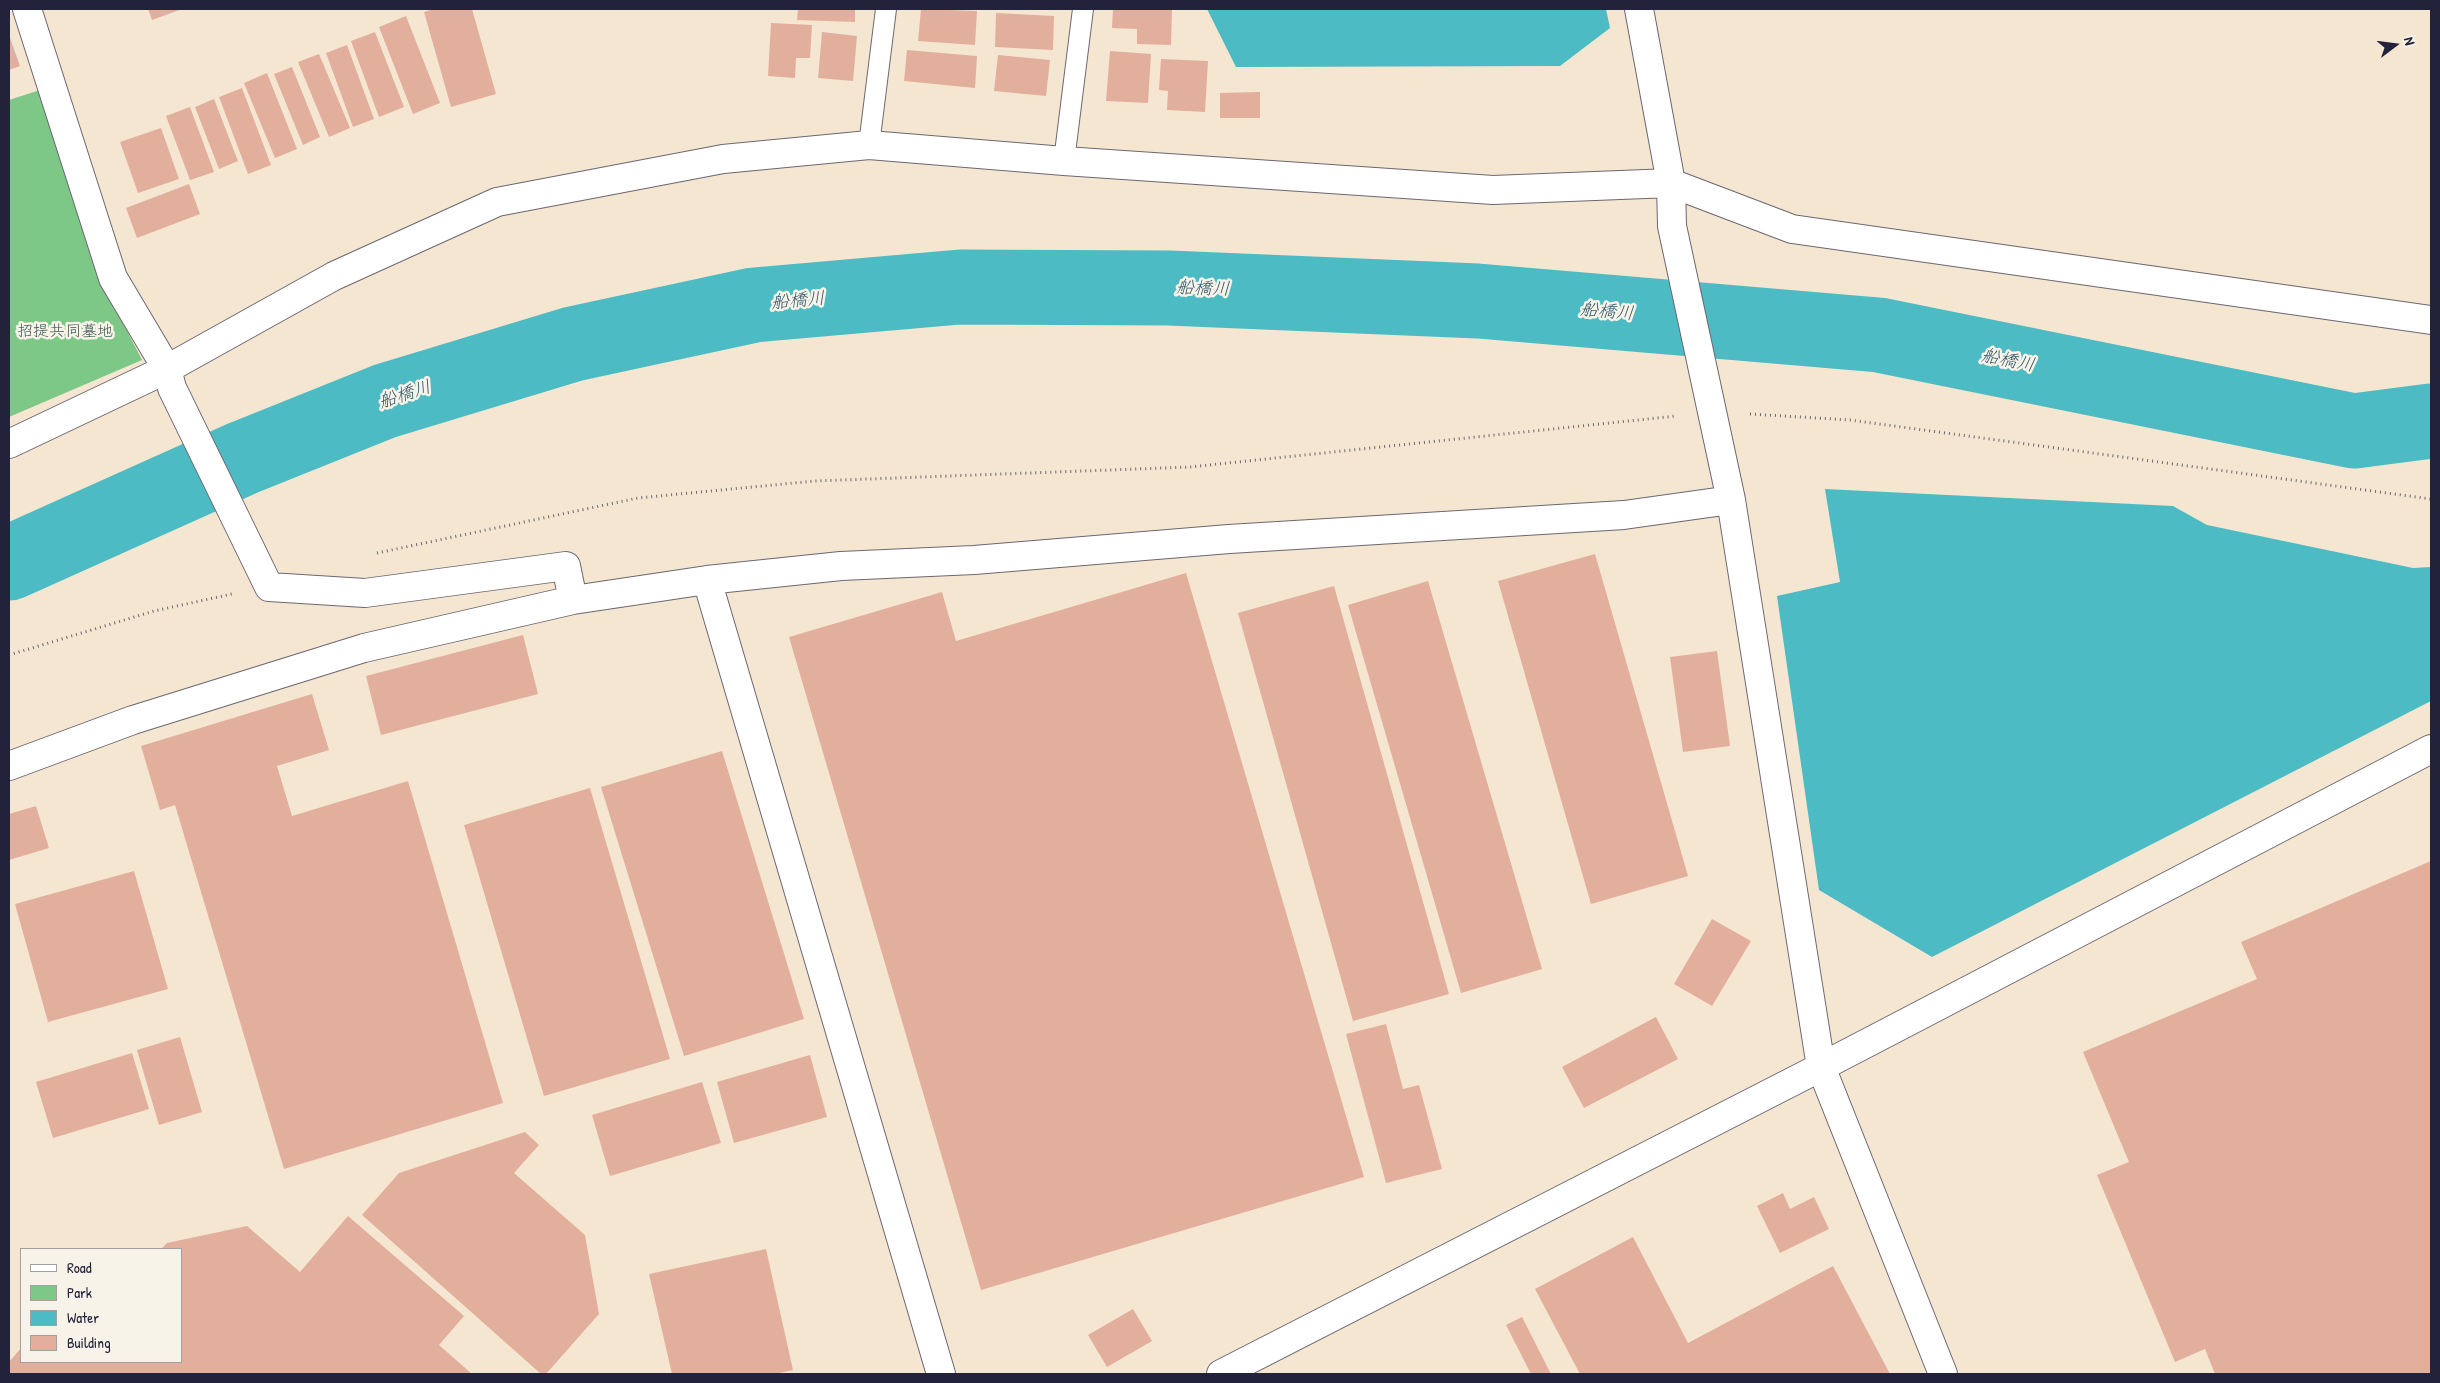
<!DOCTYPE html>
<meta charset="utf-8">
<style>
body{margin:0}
#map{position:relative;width:2440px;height:1383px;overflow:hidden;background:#f5e6d2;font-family:"Patrick Hand",sans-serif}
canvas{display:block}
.frame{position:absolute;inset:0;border:10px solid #22223b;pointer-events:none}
.legend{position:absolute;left:20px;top:1248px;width:162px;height:115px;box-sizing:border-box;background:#f7f3e8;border:1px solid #a29fa3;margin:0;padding:6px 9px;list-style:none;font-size:15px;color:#22223b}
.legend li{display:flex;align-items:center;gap:10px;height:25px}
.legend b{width:25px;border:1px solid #a29fa3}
.north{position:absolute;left:2370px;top:20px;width:50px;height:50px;-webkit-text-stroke:4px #f7f3e8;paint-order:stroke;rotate:75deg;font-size:14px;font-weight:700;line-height:20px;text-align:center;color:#22223b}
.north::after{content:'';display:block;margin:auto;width:18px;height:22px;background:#22223b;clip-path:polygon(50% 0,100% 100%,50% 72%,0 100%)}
</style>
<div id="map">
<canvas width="2440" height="1383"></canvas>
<div class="frame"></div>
<ul class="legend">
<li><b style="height:6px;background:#fff"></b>Road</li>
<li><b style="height:14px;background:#7dc887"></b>Park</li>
<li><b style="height:14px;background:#4dbbc3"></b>Water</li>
<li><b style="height:14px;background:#e2af9c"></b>Building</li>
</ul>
<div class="north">N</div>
</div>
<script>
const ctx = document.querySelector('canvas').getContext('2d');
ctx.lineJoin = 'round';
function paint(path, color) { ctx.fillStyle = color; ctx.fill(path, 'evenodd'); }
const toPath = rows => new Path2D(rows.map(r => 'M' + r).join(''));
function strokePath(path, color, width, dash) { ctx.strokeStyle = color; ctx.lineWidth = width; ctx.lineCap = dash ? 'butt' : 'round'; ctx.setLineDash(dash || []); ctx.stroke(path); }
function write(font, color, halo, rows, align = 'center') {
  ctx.font = font + ' "Patrick Hand","Klee One",sans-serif'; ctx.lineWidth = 5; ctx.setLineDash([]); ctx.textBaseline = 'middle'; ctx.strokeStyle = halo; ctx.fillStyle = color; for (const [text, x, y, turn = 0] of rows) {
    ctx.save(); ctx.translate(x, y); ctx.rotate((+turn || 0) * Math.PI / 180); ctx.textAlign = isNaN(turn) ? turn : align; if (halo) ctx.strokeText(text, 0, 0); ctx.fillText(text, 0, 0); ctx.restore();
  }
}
paint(toPath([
 [40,90,95,269,142,360,9,417,9,100]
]), '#7dc887');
paint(toPath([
 [1207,9,1606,9,1610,28,1560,66,1236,67],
 [1825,489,2173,506,2207,525,2413,568,2431,567,2431,701,1932,957,1819,890,1777,596,1840,582]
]), '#4dbbc3');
strokePath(toPath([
 [9,563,243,458,385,401,573,344,754,305,960,287,1169,288,1478,301,1879,335,2354,431,2431,421]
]), '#4dbbc3', 75);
paint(toPath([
 [148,9,182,9,152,20],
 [434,9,472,9,496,94,451,107,424,12],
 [798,9,855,9,855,22,797,20],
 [921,9,977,11,975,45,918,41],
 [1113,9,1172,9,1171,45,1137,44,1137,29,1112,28],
 [996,13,1054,16,1053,50,995,47],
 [406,16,440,103,413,114,379,27],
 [771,23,812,25,810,58,796,58,795,78,768,76],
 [375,32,404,107,379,117,351,41],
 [822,32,857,36,853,81,818,78],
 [9,35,20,66,9,70],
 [347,45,374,119,353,127,326,53],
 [907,50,977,56,975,88,904,81],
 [1110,51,1151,54,1148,103,1106,101],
 [319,54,350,128,329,137,298,62],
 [998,55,1050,60,1046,96,994,91],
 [1161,59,1208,61,1205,112,1167,110,1168,91,1159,90],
 [292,67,320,137,303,145,274,74],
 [267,73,297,149,275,158,244,83],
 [242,88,271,165,248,174,219,97],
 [1260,92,1260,118,1220,118,1220,93],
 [214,99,238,161,219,169,195,107],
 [190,107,214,172,190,180,166,116],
 [161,128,179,179,138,193,120,142],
 [189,184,200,214,137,238,126,208],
 [1595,554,1688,876,1591,904,1498,581],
 [1186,573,1364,1177,981,1290,789,637,942,592,956,641],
 [1428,581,1542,969,1461,993,1348,605],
 [1334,586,1449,994,1353,1021,1238,613],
 [523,635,538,694,381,735,366,676],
 [1717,651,1730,746,1683,752,1670,657],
 [312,694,329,750,277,766,292,816,408,781,503,1103,284,1169,175,805,160,810,141,746],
 [722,751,804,1019,684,1056,601,787],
 [590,788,670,1059,544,1096,464,825],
 [36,806,49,848,9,860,9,814],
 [2431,861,2431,1374,2215,1374,2205,1349,2175,1362,2097,1175,2129,1162,2083,1052,2257,979,2241,942],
 [134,871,168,989,48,1022,15,904],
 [1712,919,1751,941,1712,1006,1674,984],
 [1656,1017,1678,1059,1584,1108,1562,1067],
 [1386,1024,1403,1089,1419,1085,1442,1169,1386,1183,1346,1034],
 [180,1037,202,1112,159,1125,137,1050],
 [132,1053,149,1109,53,1138,36,1082],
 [810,1055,827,1117,734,1143,717,1082],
 [702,1082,721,1143,610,1176,592,1115],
 [525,1132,539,1145,514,1173,585,1235,599,1314,546,1374,541,1374,362,1215,399,1173],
 [1783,1193,1790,1209,1814,1197,1829,1229,1780,1253,1757,1206],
 [348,1216,464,1316,439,1345,472,1374,9,1374,9,1362,21,1348,21,1362,181,1362,181,1249,161,1249,167,1243,247,1226,300,1272],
 [1633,1237,1688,1343,1833,1266,1890,1374,1580,1374,1535,1289],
 [766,1249,793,1370,775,1374,672,1374,649,1274],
 [1133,1309,1152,1341,1107,1367,1088,1335],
 [1522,1317,1551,1374,1531,1374,1506,1325]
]), '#e2af9c');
const service = toPath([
 [869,145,886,9],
 [1064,161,1083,9]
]);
const minor = toPath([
 [27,9,113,278,167,369,172,388,269,587,365,593,566,566,573,600],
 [1639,9,1671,183,1672,226,1731,500,1821,1067,1943,1374],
 [9,444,167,369,334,276,497,202,723,159,869,145,1064,161,1493,190,1671,183,1792,229,2431,320],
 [707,580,941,1374],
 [9,766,133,720,364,648,573,600,707,580,841,566,974,560,1229,539,1624,515,1731,500]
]);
const tertiary = toPath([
 [1221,1374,1821,1067,2431,749]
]);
strokePath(service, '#6c6770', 22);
strokePath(minor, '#6c6770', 30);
strokePath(tertiary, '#6c6770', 30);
strokePath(toPath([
 [1750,414,1850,420,2431,499],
 [377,553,638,498,815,481,1190,467,1676,416],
 [9,655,154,611,232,594]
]), '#6c6770', 3, [1, 4]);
strokePath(service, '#fff', 20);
strokePath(minor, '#fff', 28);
strokePath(tertiary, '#fff', 28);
write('16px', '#425c56', '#f7f3e8', [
 ["招提共同墓地",65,332]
]);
write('italic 18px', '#31586b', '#f7f3e8', [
 ["船橋川",1203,289,2],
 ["船橋川",798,301,-5],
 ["船橋川",1607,312,5],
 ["船橋川",2008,361,11],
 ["船橋川",405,395,-18]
]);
</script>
